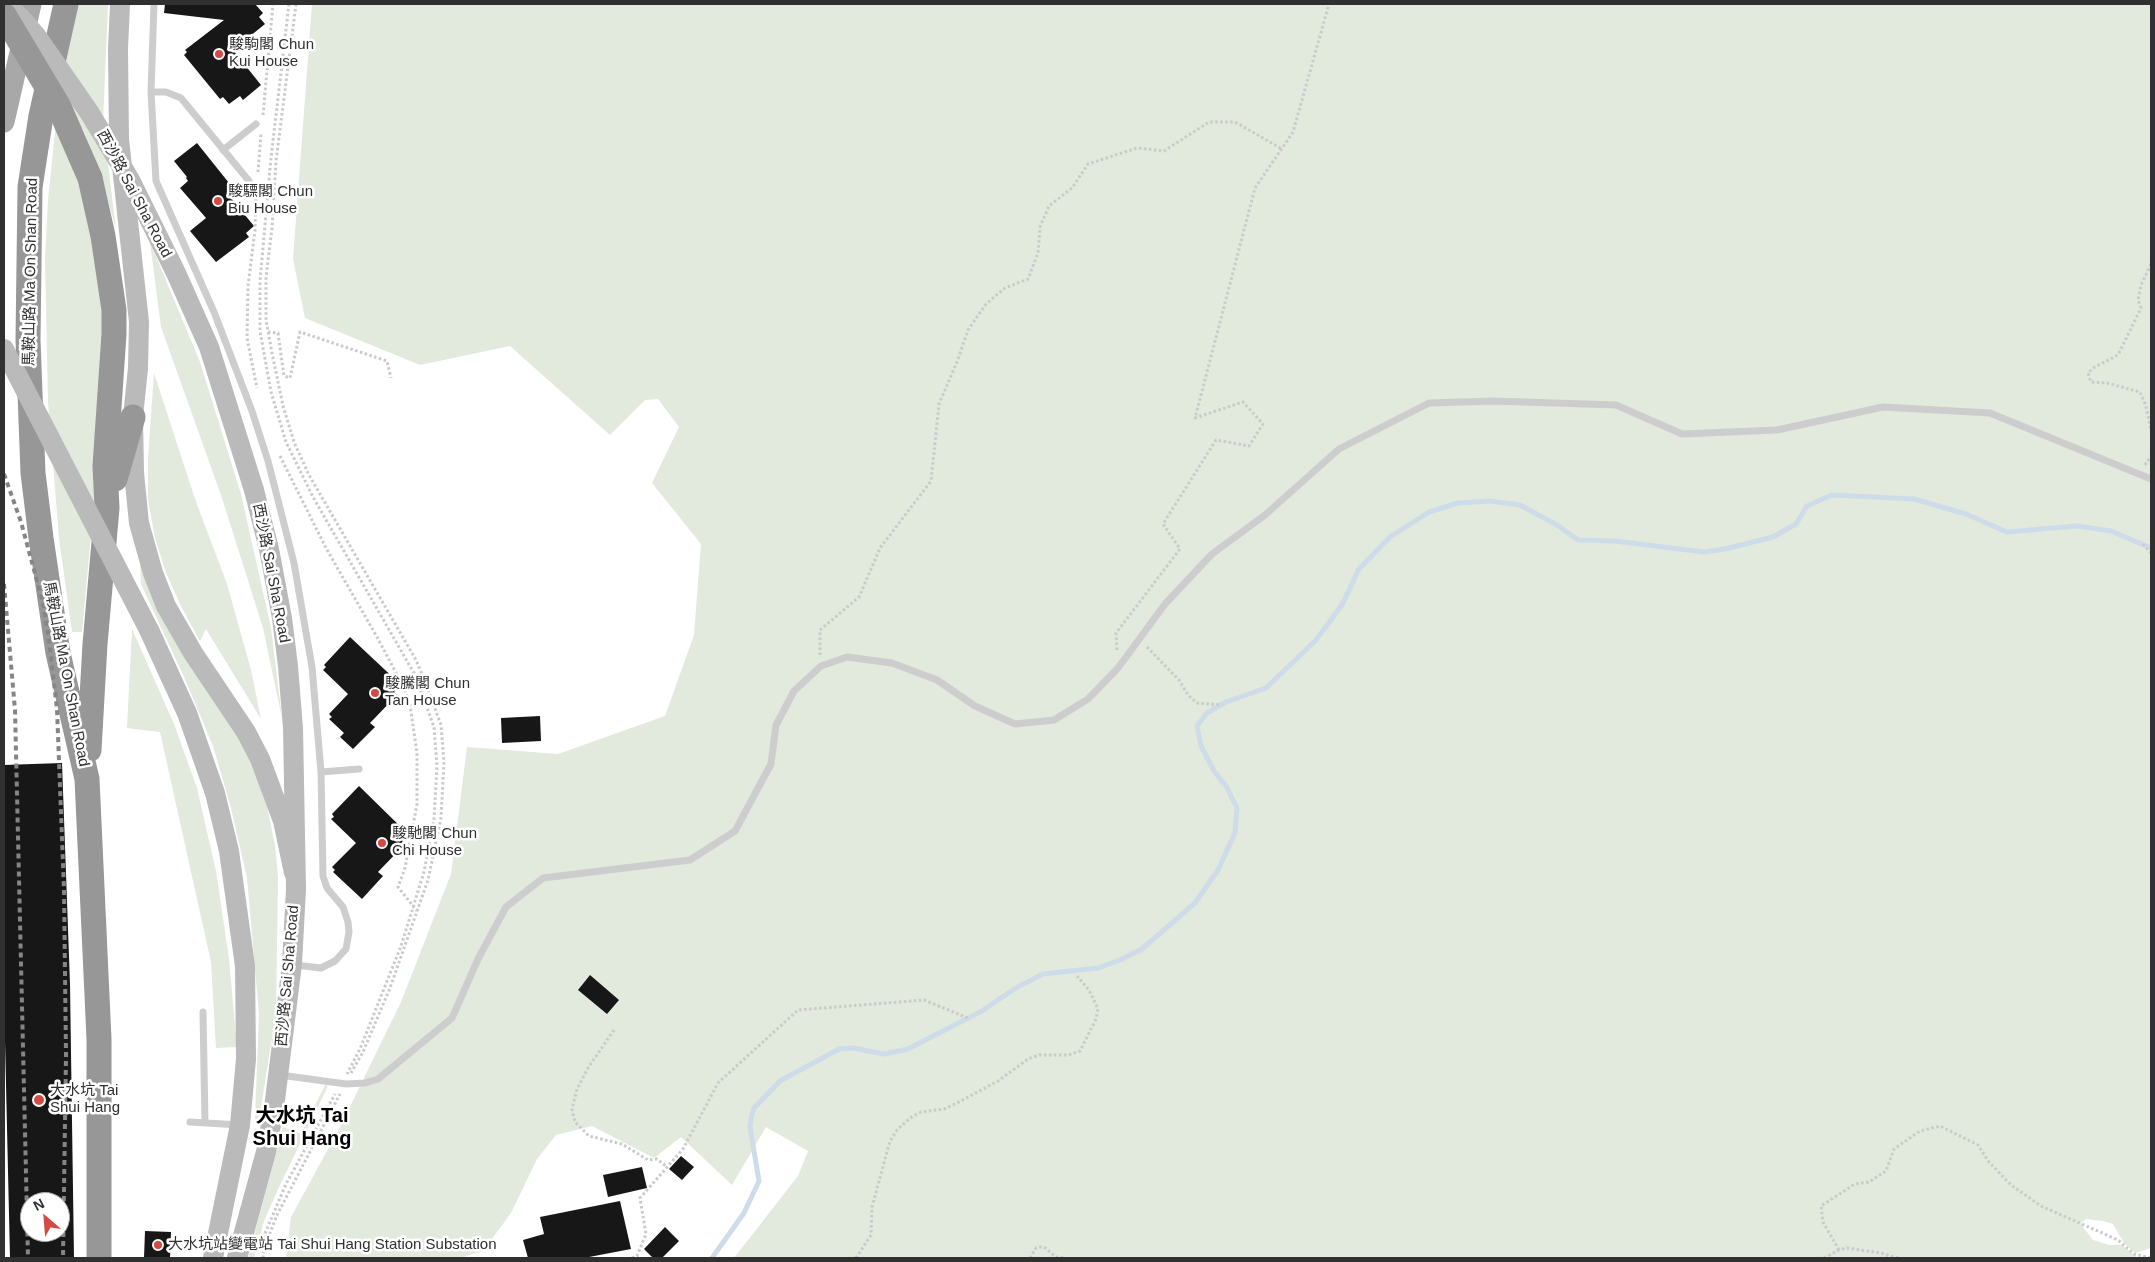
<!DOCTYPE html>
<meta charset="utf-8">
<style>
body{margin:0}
#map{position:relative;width:2155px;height:1262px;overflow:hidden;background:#fff;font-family:Helvetica,sans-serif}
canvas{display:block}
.frame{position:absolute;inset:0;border:5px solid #303030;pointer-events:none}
.north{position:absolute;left:20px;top:1192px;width:50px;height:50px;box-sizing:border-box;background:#fff;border:1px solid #acacac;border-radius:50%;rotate:333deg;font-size:14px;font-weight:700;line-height:20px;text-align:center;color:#303030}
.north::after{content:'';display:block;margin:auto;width:18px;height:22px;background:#d44b45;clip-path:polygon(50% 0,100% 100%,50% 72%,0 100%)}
</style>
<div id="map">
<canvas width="2155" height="1262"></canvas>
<div class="frame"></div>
<div class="north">N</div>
</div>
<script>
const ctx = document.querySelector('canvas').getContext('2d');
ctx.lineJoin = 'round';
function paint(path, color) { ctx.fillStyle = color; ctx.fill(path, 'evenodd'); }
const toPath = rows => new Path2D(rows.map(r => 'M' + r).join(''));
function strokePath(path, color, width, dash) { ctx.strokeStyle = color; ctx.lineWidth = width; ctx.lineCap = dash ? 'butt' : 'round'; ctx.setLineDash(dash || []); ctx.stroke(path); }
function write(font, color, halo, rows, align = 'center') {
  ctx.font = font + ' Helvetica,"Noto Sans TC",sans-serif'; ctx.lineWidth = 5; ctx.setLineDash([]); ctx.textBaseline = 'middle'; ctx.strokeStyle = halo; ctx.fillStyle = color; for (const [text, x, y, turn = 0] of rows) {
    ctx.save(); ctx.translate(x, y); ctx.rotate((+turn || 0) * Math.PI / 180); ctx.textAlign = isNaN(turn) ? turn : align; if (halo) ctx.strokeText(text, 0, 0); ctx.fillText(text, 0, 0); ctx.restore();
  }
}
paint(toPath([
 [78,4,108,4,103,122,116,230,101,174,83,129,65,142,80,186,94,245,103,315,98,460,82,632,72,632,59,538,48,402,45,258,48,200,56,122,65,58],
 [312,4,2151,4,2151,1248,2135,1253,2124,1243,2113,1224,2103,1221,2086,1219,2081,1223,2083,1227,2093,1240,2109,1245,2122,1245,2138,1258,734,1258,798,1176,808,1151,766,1127,732,1185,681,1137,654,1158,592,1126,556,1135,537,1159,511,1213,483,1251,460,1258,286,1258,291,1217,339,1129,401,1002,451,874,467,747,558,754,665,716,694,635,701,544,652,483,679,427,658,399,645,400,610,435,510,346,420,365,305,318,293,259],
 [150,242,200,362,241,494,271,628,282,718,263,628,222,498,161,327],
 [154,373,195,499,227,584,251,670,261,719,206,629,200,641,183,610,166,573,155,538,148,500,148,459],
 [140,563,152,595,241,740,254,769,267,806,275,845,278,877,276,1012,259,1120,255,1119,259,1014,247,878,231,808,213,746,184,677,141,584],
 [132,629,174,724,197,788,216,871,229,959,237,1047,216,1048,211,962,160,732,127,728],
 [325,1085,328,1086,279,1187,264,1221,254,1258,248,1258,283,1127,301,1134]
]), '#e2e9dd');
strokePath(toPath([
 [712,1258,744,1213,759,1181,750,1127,751,1118,754,1108,780,1081,839,1049,853,1048,884,1054,908,1049,982,1011,1014,989,1043,974,1098,968,1120,960,1142,949,1195,903,1218,870,1235,833,1237,808,1226,786,1214,771,1201,746,1197,726,1207,713,1226,702,1266,688,1315,641,1328,624,1343,603,1359,569,1390,537,1429,512,1458,503,1490,501,1520,505,1557,525,1578,540,1615,541,1704,552,1725,549,1773,537,1796,524,1807,506,1832,495,1914,499,1966,514,2007,532,2077,526,2111,531,2151,548]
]), '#cedce9', 5);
paint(toPath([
 [165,4,255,4,263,13,259,17,265,24,233,50,261,85,243,100,240,96,229,104,223,97,220,99,184,55,187,52,185,50,224,20,164,13],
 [197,143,237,193,231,198,254,226,246,233,249,237,216,262,190,231,206,218,180,188,188,181,186,178,187,177,174,161],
 [350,637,400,684,394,692,397,695,370,723,375,727,353,749,340,737,344,733,329,719,332,717,329,714,348,694,323,670,326,667,324,665],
 [540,716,541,741,502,743,501,718],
 [62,763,70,984,74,1258,10,1258,4,998,4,765],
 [30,1202,60,1202,60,1232,30,1232],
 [359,786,408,834,402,841,405,844,378,872,383,876,362,899,333,872,335,870,332,867,356,843,331,819,334,817,332,814],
 [590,975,619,1000,607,1014,578,990],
 [681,1156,694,1167,682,1180,669,1169],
 [642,1167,647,1188,608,1197,603,1175],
 [620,1201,631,1249,584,1258,528,1258,523,1240,544,1234,540,1217],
 [665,1227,679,1241,662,1258,653,1258,644,1249],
 [145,1231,171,1232,170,1258,144,1258]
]), '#171717');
strokePath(toPath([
 [289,4,271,158,260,281,260,331,271,392,286,442,313,497,415,675,434,727,437,766,434,819,424,872,401,946,360,1049,347,1074],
 [296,4,276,161,272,228,266,277,266,320,272,353,283,406,294,442,309,475,416,660,425,681,441,725,444,762,441,818,428,880,390,988,363,1052,351,1073],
 [263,115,273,4],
 [258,172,261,134],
 [256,189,255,230,248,286,247,338,257,388],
 [2151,264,2141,285,2138,300,2141,308,2118,355,2093,368,2088,373,2091,382,2107,383,2140,392,2146,406,2151,431],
 [268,332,278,333,284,376,290,378,300,332,387,361,391,378],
 [280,456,326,548,377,637,403,686,410,705,417,753,417,804,405,868,398,887,417,911],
 [2145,465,2151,456],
 [2143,544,2151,553],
 [1147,647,1179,680,1188,695,1197,703,1221,705],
 [1117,650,1116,633,1180,549,1163,524,1216,440,1249,446,1263,424,1243,402,1195,418,1255,188,1293,132,1329,4],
 [820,655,820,630,859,597,880,548,931,481,939,404,957,362,968,330,986,304,1005,288,1028,279,1038,253,1040,227,1049,206,1072,188,1088,164,1137,148,1164,151,1209,122,1235,122,1282,149],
 [614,1030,588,1068,577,1089,572,1109,575,1122,589,1136,622,1144,648,1160,657,1159,667,1167],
 [263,1238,286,1184,335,1094],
 [1839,1250,1823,1222,1821,1206,1855,1184,1869,1182,1886,1171,1894,1149,1920,1131,1940,1126,1978,1145,1988,1161,2011,1185,2041,1206,2118,1240,2134,1254,2151,1258],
 [263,1258,264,1248,277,1215,340,1094],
 [632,1258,637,1256,646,1234,640,1198,683,1149,718,1083,798,1010,924,1000,968,1018],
 [856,1258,871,1235,872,1207,890,1141,897,1130,910,1118,921,1112,944,1109,957,1103,998,1081,1028,1059,1039,1055,1068,1055,1080,1051,1096,1019,1098,1009,1089,990,1077,976],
 [1030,1258,1036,1248,1040,1247,1044,1247,1056,1257,1065,1258],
 [1824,1258,1839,1250,1847,1248,1881,1253,1898,1258]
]), '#cacaca', 3, [2.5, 2.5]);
strokePath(toPath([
 [154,4,151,92,156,181,214,312,252,411,268,461,294,563,312,667,321,772,323,876,327,888,343,907,348,922,349,932,346,949,335,961,321,968,295,965],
 [151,92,166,92,181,98,249,181],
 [223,150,256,124],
 [321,772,359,769],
 [203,1012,205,1123],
 [280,1075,346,1084,365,1083,378,1079,452,1018,478,959,506,907,543,878,690,860,735,831,771,764,776,725,794,691,821,666,847,657,892,663,937,680,975,706,1015,724,1054,720,1088,699,1118,668,1165,604,1212,554,1265,515,1339,449,1429,403,1494,401,1616,405,1682,434,1777,430,1883,407,1990,413,2151,479],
 [190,1122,240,1125]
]), '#cdcdcd', 7);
strokePath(toPath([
 [120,4,118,49,119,139,139,322,138,368,133,417,134,473,139,523,153,573,166,606,193,653,246,732,260,759,283,821,294,873],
 [149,630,187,713,215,793,229,851,245,966,246,1059,240,1125,213,1258],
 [237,1258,266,1152,274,1108,292,964,296,889,293,728,288,666,282,618,269,549,254,490]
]), '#bababa', 20);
strokePath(toPath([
 [4,122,31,4]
]), '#a8a8a8', 21);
strokePath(toPath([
 [66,4,41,116,30,187,28,340,33,473,41,538,58,653,87,779,99,1039,99,1258],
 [115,479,133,417],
 [89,750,95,644,107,508,105,466,114,334,114,310,103,236,90,178]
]), '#979797', 25);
strokePath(toPath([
 [4,474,21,522,43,603,49,640,57,709,64,890,66,1055,63,1258],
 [4,584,15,710,28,1258]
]), '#858585', 4, [5, 4]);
strokePath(toPath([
 [5,4,21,18,37,37,89,112,130,180,176,273,209,347,254,490],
 [4,349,149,630]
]), '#bababa', 20);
strokePath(toPath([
 [4,15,59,107,90,178]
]), '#979797', 25);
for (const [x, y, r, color] of [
 [219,54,5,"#d44b45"],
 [218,201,5,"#d44b45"],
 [375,693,5,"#d44b45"],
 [382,843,5,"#d44b45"],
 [39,1100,6,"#d44b45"],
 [158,1245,5,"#d44b45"]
]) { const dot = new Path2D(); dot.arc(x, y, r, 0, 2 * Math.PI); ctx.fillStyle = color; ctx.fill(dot); strokePath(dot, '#fff', 2); }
write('15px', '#303030', '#fff', [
 ["駿駒閣 Chun",229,45],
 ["Kui House",229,62],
 ["駿驃閣 Chun",228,192],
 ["Biu House",228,209],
 ["駿騰閣 Chun",385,684],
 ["Tan House",385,701],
 ["駿馳閣 Chun",392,834],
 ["Chi House",392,851],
 ["大水坑 Tai",50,1091],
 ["Shui Hang",50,1108],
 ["大水坑站變電站 Tai Shui Hang Station Substation",168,1245]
], 'left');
write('15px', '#303030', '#fff', [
 ["西沙路 Sai Sha Road",134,194,62],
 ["馬鞍山路 Ma On Shan Road",31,272,-89],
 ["西沙路 Sai Sha Road",271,573,79],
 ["馬鞍山路 Ma On Shan Road",66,674,79],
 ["西沙路 Sai Sha Road",288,976,-85]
]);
write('bold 20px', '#000', '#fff', [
 ["大水坑 Tai",302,1116],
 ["Shui Hang",302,1139]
]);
</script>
